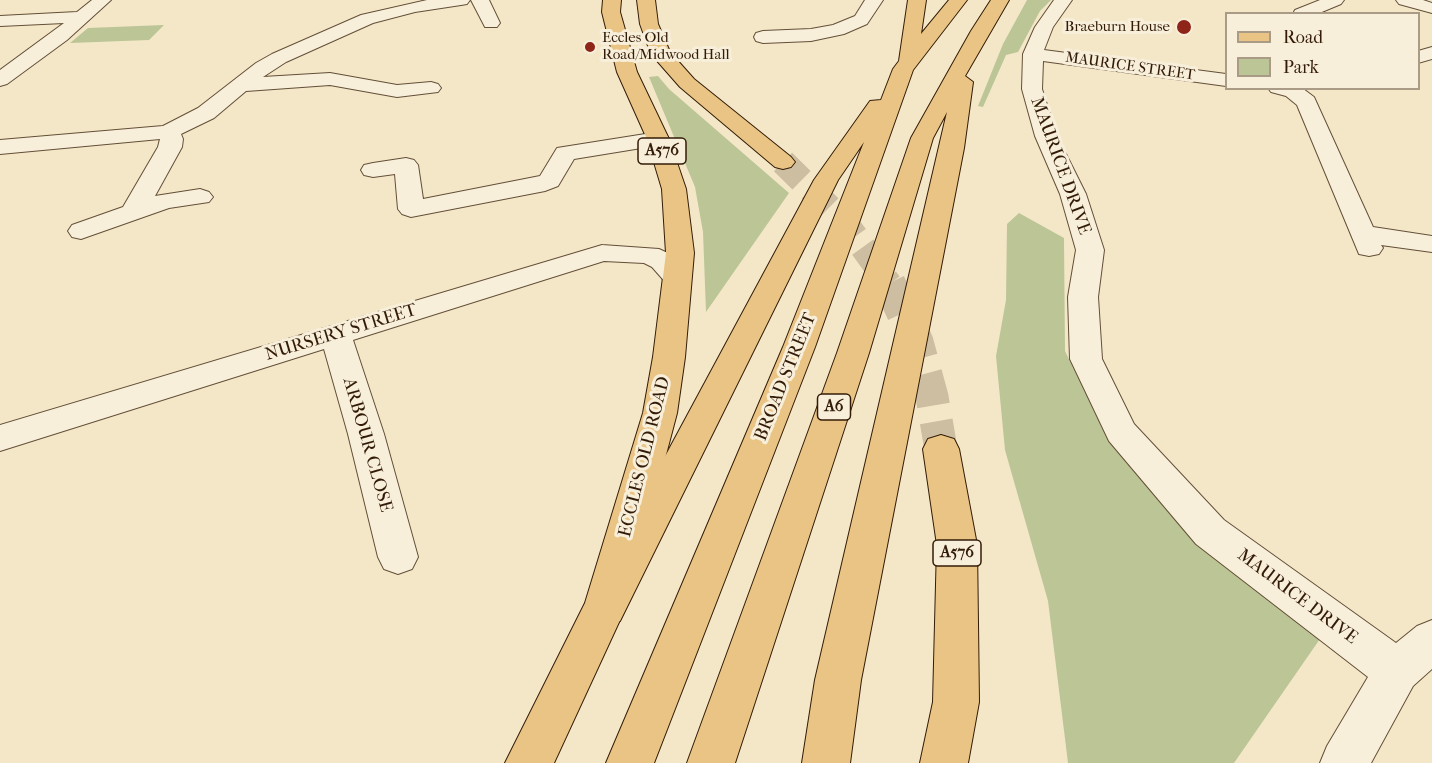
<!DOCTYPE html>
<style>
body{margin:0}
#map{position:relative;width:1432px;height:763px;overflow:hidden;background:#f4e7c8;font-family:"IM FELL French Canon",serif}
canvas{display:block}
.legend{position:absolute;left:1225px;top:12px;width:195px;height:78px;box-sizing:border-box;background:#f8efdb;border:2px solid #a99b86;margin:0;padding:8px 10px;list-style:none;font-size:18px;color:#331c07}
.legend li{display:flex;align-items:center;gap:12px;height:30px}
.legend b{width:30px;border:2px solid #a99b86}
</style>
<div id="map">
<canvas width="1432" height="763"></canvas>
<ul class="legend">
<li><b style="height:8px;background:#eac484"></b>Road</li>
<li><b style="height:16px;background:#bcc595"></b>Park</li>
</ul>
</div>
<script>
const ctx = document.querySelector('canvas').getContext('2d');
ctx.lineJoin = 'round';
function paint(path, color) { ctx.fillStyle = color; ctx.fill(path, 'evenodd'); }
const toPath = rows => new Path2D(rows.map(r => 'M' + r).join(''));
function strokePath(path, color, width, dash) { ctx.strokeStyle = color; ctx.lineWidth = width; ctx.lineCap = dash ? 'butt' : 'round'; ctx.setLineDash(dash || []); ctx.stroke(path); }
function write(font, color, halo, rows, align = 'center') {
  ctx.font = font + ' "IM FELL French Canon",serif'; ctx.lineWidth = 6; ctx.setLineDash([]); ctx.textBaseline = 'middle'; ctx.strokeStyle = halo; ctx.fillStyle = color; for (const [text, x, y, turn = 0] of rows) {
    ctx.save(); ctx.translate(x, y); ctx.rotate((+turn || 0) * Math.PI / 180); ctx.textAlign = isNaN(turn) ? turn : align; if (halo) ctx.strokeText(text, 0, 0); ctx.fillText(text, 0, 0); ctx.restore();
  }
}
paint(toPath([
 [1027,0,1051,0,1040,11,1018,52,1006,55,983,107,978,106,1003,44],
 [164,25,149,40,70,43,88,28],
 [658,76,669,89,789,193,706,312,703,232,695,187,649,77],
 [1019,213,1064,238,1065,351,1105,432,1322,636,1234,763,1068,763,1048,601,1005,450,996,356,1006,300,1007,224]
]), '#bcc595');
strokePath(toPath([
 [783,162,847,225,889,284]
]), '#cdbea1', 26, [26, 13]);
strokePath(toPath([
 [889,283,917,342,932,397,941,449]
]), '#cdbea1', 33, [33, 16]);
const minor = toPath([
 [92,0,111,0,67,40,7,84,0,86,0,70,64,23,0,26,0,16,77,12,92,0],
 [427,0,470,0,467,4,461,5,415,12,373,23,286,62,263,77,330,73,397,85,431,82,438,84,441,88,438,92,397,97,330,85,246,91,214,118,181,134,183,139,182,147,155,196,200,189,209,192,213,197,209,202,169,208,81,239,72,237,68,231,72,225,123,207,158,147,160,139,0,154,0,140,163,126,198,108,256,63,272,54,361,15,427,0],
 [471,0,489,0,500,23,497,27,485,27,471,0],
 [865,0,883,0,867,24,844,34,811,41,763,43,756,41,754,37,756,33,763,31,811,29,833,25,855,16,865,0],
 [1054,0,1072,0,1053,27,1044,50,1226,74,1226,86,1043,61,1042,89,1057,136,1086,194,1104,250,1098,297,1102,359,1134,424,1224,520,1396,643,1417,626,1432,620,1432,669,1413,686,1371,763,1320,763,1327,746,1368,677,1196,544,1109,441,1070,359,1068,297,1076,250,1060,194,1035,136,1022,89,1023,54,1035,27,1054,0],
 [1320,0,1344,0,1341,4,1317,14,1293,14,1295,10,1320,0],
 [1396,0,1423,0,1432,3,1432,13,1399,4,1396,0],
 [1432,47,1432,59,1418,63,1418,51,1432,47],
 [1268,88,1302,88,1314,97,1373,227,1432,236,1432,252,1381,245,1383,248,1379,254,1369,256,1359,254,1297,105,1286,96,1271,92,1268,88],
 [658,132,666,134,669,139,666,144,574,159,558,186,545,191,411,217,402,214,398,209,395,174,373,177,364,175,361,170,364,165,373,163,406,158,414,160,418,165,423,199,540,176,557,148,658,132],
 [602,245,659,249,672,255,691,278,687,284,677,287,667,284,652,267,644,263,604,261,353,340,384,434,418,557,412,569,398,574,384,569,378,557,348,434,324,349,0,451,0,425,602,245]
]);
const major = toPath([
 [603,0,621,0,620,12,637,72,669,139,686,189,694,253,685,357,677,413,626,607,554,763,505,763,585,603,643,413,653,357,666,253,662,189,647,139,617,72,602,12,603,0],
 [637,0,655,0,658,24,670,52,694,79,791,157,795,162,791,167,783,169,775,167,680,87,651,54,640,24,637,0],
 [941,435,954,439,959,449,977,545,979,702,968,763,920,763,933,702,937,545,923,449,928,439,941,435]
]);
const highway = toPath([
 [908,0,926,0,921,34,949,0,967,0,913,70,815,347,654,763,606,763,783,347,864,142,838,180,620,621,605,626,590,621,584,607,814,180,870,101,881,100,893,69,899,61,908,0],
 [991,0,1009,0,965,76,973,82,964,148,861,680,850,763,802,763,815,680,947,112,933,138,869,353,735,763,687,763,837,353,911,138,971,31,991,0]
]);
strokePath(minor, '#634f37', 2);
strokePath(major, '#331c07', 2);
strokePath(highway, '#331c07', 2);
paint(minor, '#f8efdb');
paint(major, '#eac484');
paint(highway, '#eac484');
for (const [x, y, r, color] of [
 [1184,27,8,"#8f2418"],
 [590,47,6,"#8f2418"]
]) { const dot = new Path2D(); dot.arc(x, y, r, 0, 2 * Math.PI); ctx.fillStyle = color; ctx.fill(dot); strokePath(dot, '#f8efdb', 2); }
write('15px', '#331c07', '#f8efdb', [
 ["Braeburn House",1170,27],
 ["Eccles Old",602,38,"left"],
 ["Road/Midwood Hall",602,55,"left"]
], 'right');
write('15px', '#331c07', '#f8efdb', [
 ["MAURICE STREET",1130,67,8]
]);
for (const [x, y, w] of [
 [662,151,48],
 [834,407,33],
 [957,553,48]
]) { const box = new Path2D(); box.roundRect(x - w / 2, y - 13, w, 26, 4.5); ctx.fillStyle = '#f8efdb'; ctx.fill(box); strokePath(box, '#331c07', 1.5); }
write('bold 16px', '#331c07', null, [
 ["A576",662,151],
 ["A6",834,407],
 ["A576",957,553]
]);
write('18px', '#331c07', '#f8efdb', [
 ["MAURICE DRIVE",1060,166,70],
 ["NURSERY STREET",341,333,-17],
 ["BROAD STREET",786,377,-68],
 ["ARBOUR CLOSE",367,445,74],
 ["ECCLES OLD ROAD",645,457,-76],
 ["MAURICE DRIVE",1297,597,37]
]);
</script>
